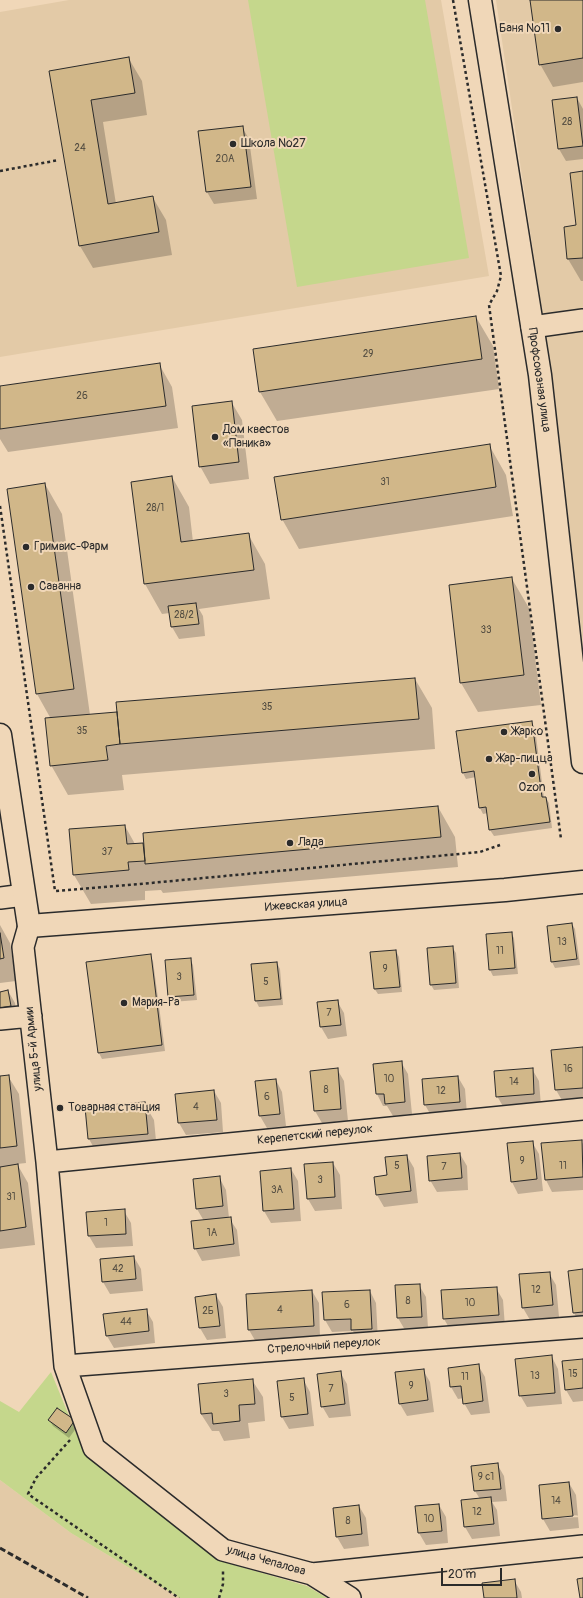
<!DOCTYPE html>
<meta charset="utf-8">
<style>
body{margin:0}
#map{position:relative;width:583px;height:1598px;overflow:hidden;background:#f0d7b8;font-family:Pangolin,sans-serif}
canvas{display:block}
.scale{position:absolute;left:441px;top:1568px;width:61px;height:18px;box-sizing:border-box;border:2px solid #2b2b2b;border-top:0;padding-left:5px;font-size:12px;line-height:14px;white-space:nowrap;color:#2b2b2b;-webkit-text-stroke:3px #f0d7b8;paint-order:stroke}
</style>
<div id="map">
<canvas width="583" height="1598"></canvas>
<div class="scale">20 m</div>
</div>
<script>
const ctx = document.querySelector('canvas').getContext('2d');
ctx.lineJoin = 'round';
function paint(path, color) { ctx.fillStyle = color; ctx.fill(path, 'evenodd'); }
const toPath = rows => new Path2D(rows.map(r => 'M' + r).join(''));
function strokePath(path, color, width, dash) { ctx.strokeStyle = color; ctx.lineWidth = width; ctx.lineCap = dash ? 'butt' : 'round'; ctx.setLineDash(dash || []); ctx.stroke(path); }
function write(font, color, halo, rows, align = 'center') {
  ctx.font = font + ' Pangolin,sans-serif'; ctx.lineWidth = 4; ctx.setLineDash([]); ctx.textBaseline = 'middle'; ctx.strokeStyle = halo; ctx.fillStyle = color; for (const [text, x, y, turn = 0] of rows) {
    ctx.save(); ctx.translate(x, y); ctx.rotate((+turn || 0) * Math.PI / 180); ctx.textAlign = isNaN(turn) ? turn : align; if (halo) ctx.strokeText(text, 0, 0); ctx.fillText(text, 0, 0); ctx.restore();
  }
}
paint(toPath([
 [69,0,441,0,489,276,0,357,0,12],
 [496,0,583,0,583,643,551,372],
 [0,1480,71,1533,180,1598,0,1598]
]), '#e3caa7');
paint(toPath([
 [248,0,425,0,469,258,297,287],
 [51,1372,83,1450,217,1560,307,1586,327,1598,180,1598,71,1533,0,1480,0,1401,19,1412]
]), '#c5d78c');
paint(toPath([
 [531,0,583,0,583,82,553,87,540,64],
 [129,59,142,81,147,115,103,122,116,204,153,198,166,220,172,255,93,268,80,246,50,72],
 [577,98,583,109,583,159,566,161,559,149,553,101],
 [242,127,249,139,257,199,214,204,207,192,200,132],
 [583,172,583,281,581,281,568,259,565,228,577,226],
 [476,317,493,346,499,389,277,421,260,392,254,350],
 [159,364,172,387,178,428,8,452,0,439,0,387],
 [232,403,242,420,249,479,210,484,200,466],
 [489,445,506,475,513,516,299,549,282,519],
 [172,477,189,507,193,542,248,534,265,564,270,599,199,609,203,616,205,636,179,639,172,627,170,613,162,614,145,584,132,483],
 [45,484,62,514,90,715,415,679,432,708,435,749,122,775,124,790,68,795,51,765,51,719,37,694,8,489],
 [512,579,529,608,541,705,478,712,461,683,450,586],
 [531,722,535,728,544,798,546,798,549,803,552,828,494,836,490,830,488,813,483,814,480,808,476,777,466,779,463,773],
 [438,807,455,837,458,867,163,893,161,890,145,891,145,900,91,904,74,875,125,826,135,844],
 [572,924,575,929,580,965,555,968,552,962,548,927],
 [0,925,10,943,16,981,0,983],
 [511,933,514,938,518,974,493,976,490,970,487,934],
 [452,947,456,953,459,988,434,990,431,985],
 [396,951,399,957,402,992,378,994,374,988],
 [150,955,153,961,165,1051,102,1059,99,1053,88,963],
 [190,959,193,965,197,1000,172,1002,169,996],
 [277,963,280,969,283,1005,259,1007,256,1001,252,965],
 [8,991,15,1003,17,1018,0,1021,0,993],
 [337,1001,344,1013,347,1036,328,1039,321,1027,318,1003],
 [583,1048,583,1100,563,1102,556,1090],
 [401,1062,408,1074,412,1114,393,1116,387,1106,383,1106,377,1094,374,1065],
 [337,1069,344,1081,348,1121,322,1123,315,1111,311,1071],
 [532,1069,539,1081,541,1106,504,1108,497,1096],
 [8,1076,19,1094,26,1163,17,1164,28,1183,35,1245,0,1249,0,1077],
 [458,1077,465,1089,467,1114,432,1117,425,1105],
 [276,1080,282,1092,286,1126,267,1128,260,1116],
 [214,1091,221,1103,223,1132,186,1135,179,1123],
 [144,1103,154,1120,157,1151,99,1157,89,1139,86,1108],
 [581,1141,583,1144,583,1190,552,1192,546,1180],
 [532,1142,539,1154,543,1191,518,1194,512,1182],
 [460,1154,467,1166,468,1190,437,1192,430,1180],
 [407,1156,414,1168,418,1203,384,1207,377,1195,375,1178,388,1176],
 [333,1163,340,1175,342,1209,315,1211,308,1199,305,1165],
 [291,1169,298,1181,301,1221,271,1223,264,1211],
 [219,1177,226,1190,229,1218,237,1230,240,1256,202,1261,195,1248,204,1221,197,1209],
 [124,1211,131,1223,133,1246,96,1248,89,1236,87,1213],
 [134,1257,141,1269,143,1291,110,1294,103,1282],
 [583,1271,583,1325,581,1325,574,1313],
 [549,1273,556,1285,559,1317,530,1320,523,1308],
 [419,1285,426,1297,428,1328,405,1330,398,1318],
 [496,1288,503,1300,505,1327,451,1331,444,1319],
 [312,1291,319,1303,320,1338,256,1342,249,1330],
 [370,1291,376,1303,378,1341,359,1342,353,1331,332,1332,325,1320],
 [216,1295,223,1307,226,1338,207,1340,200,1328,196,1298],
 [146,1310,153,1322,155,1343,114,1348,107,1336],
 [552,1357,558,1369,562,1404,527,1407,520,1395],
 [583,1360,583,1401,573,1402,566,1390],
 [478,1365,485,1377,490,1413,471,1415,464,1403,464,1398,458,1399,451,1387],
 [423,1370,430,1382,434,1412,407,1416,400,1404],
 [340,1372,347,1384,351,1416,329,1418,322,1406],
 [303,1379,310,1392,314,1426,289,1429,282,1417,278,1382],
 [252,1380,263,1397,265,1421,248,1423,250,1438,224,1441,219,1431,212,1431,201,1414],
 [49,1420,74,1421,77,1427,69,1438,53,1426],
 [497,1464,504,1476,507,1501,492,1502,497,1510,500,1536,472,1539,465,1527,462,1501,480,1499,475,1491,473,1467],
 [569,1483,576,1495,579,1528,550,1531,543,1519],
 [578,1515,578,1517,547,1519,547,1517],
 [439,1505,446,1517,448,1543,426,1545,419,1533,416,1507],
 [359,1506,366,1518,369,1546,344,1549,337,1537,334,1509],
 [514,1580,521,1592,522,1598,485,1598]
]), '#0003');
const building = toPath([
 [530,0,583,0,583,58,539,65,530,0],
 [129,57,135,93,91,100,108,204,153,196,159,232,79,246,49,71,129,57],
 [577,97,583,146,558,149,552,100,577,97],
 [243,126,251,187,206,192,198,131,243,126],
 [583,171,583,258,567,259,564,227,576,225,570,173,583,171],
 [476,316,482,359,259,392,253,349,476,316],
 [160,363,166,406,0,429,0,386,160,363],
 [232,401,239,462,199,467,192,406,232,401],
 [490,444,496,487,281,520,274,477,490,444],
 [172,476,181,542,249,533,254,570,144,584,131,482,172,476],
 [45,483,74,689,36,694,7,489,45,483],
 [512,577,524,675,460,683,449,585,512,577],
 [196,603,199,624,171,627,168,606,196,603],
 [415,678,419,719,120,744,116,702,415,678],
 [117,712,120,744,106,746,108,760,50,766,45,718,117,712],
 [532,721,542,797,546,797,550,822,489,830,486,807,479,808,474,771,462,773,456,731,532,721],
 [438,806,441,837,145,864,145,861,143,833,438,806],
 [125,825,127,844,143,843,145,861,128,862,129,870,73,875,69,829,125,825],
 [572,923,577,959,551,962,547,926,572,923],
 [512,932,515,968,489,970,486,934,512,932],
 [0,933,4,958,0,959,0,933],
 [453,946,456,983,430,985,427,948,453,946],
 [396,950,400,987,374,989,370,952,396,950],
 [151,954,162,1045,98,1053,86,962,151,954],
 [191,958,194,995,168,997,165,960,191,958],
 [277,962,281,999,255,1001,251,964,277,962],
 [8,990,11,1006,0,1008,0,992,8,990],
 [338,1000,341,1025,320,1027,317,1002,338,1000],
 [583,1047,583,1088,555,1090,551,1050,583,1047],
 [402,1061,405,1102,385,1104,384,1094,376,1094,373,1064,402,1061],
 [338,1068,341,1109,314,1111,310,1071,338,1068],
 [533,1068,534,1094,496,1097,494,1071,533,1068],
 [9,1075,17,1146,0,1148,0,1076,9,1075],
 [458,1076,460,1102,424,1105,422,1079,458,1076],
 [276,1079,280,1114,259,1116,255,1081,276,1079],
 [214,1090,217,1120,178,1123,175,1094,214,1090],
 [145,1102,148,1134,88,1139,85,1107,145,1102],
 [582,1140,583,1177,545,1180,541,1143,582,1140],
 [533,1141,537,1179,511,1182,507,1143,533,1141],
 [460,1153,462,1178,429,1181,427,1156,460,1153],
 [407,1155,411,1191,376,1195,374,1177,387,1175,385,1157,407,1155],
 [333,1162,335,1197,307,1199,304,1164,333,1162],
 [18,1164,26,1227,0,1231,0,1167,18,1164],
 [291,1168,294,1209,263,1211,260,1171,291,1168],
 [220,1176,223,1206,196,1209,193,1179,220,1176],
 [125,1209,126,1234,88,1236,86,1212,125,1209],
 [231,1217,234,1244,194,1249,191,1221,231,1217],
 [134,1256,136,1279,102,1282,100,1259,134,1256],
 [583,1269,583,1312,573,1313,568,1271,583,1269],
 [550,1272,553,1305,522,1308,519,1274,550,1272],
 [420,1284,422,1317,397,1318,395,1285,420,1284],
 [497,1287,499,1315,443,1319,441,1290,497,1287],
 [312,1290,314,1326,248,1330,246,1294,312,1290],
 [370,1290,372,1329,351,1330,351,1319,324,1320,322,1292,370,1290],
 [216,1294,220,1326,199,1328,195,1297,216,1294],
 [147,1309,149,1331,106,1336,103,1314,147,1309],
 [552,1355,555,1393,519,1396,515,1359,552,1355],
 [583,1359,583,1388,565,1390,562,1361,583,1359],
 [479,1364,483,1401,463,1404,461,1386,450,1387,448,1368,479,1364],
 [424,1369,428,1400,399,1404,395,1372,424,1369],
 [341,1371,345,1404,321,1407,317,1374,341,1371],
 [304,1378,308,1414,281,1417,277,1381,304,1378],
 [253,1379,255,1404,239,1405,240,1421,213,1424,212,1413,201,1414,198,1384,253,1379],
 [57,1408,75,1420,66,1433,48,1420,57,1408],
 [498,1463,501,1489,474,1491,471,1466,498,1463],
 [569,1482,573,1516,542,1519,539,1485,569,1482],
 [491,1497,494,1524,464,1527,461,1500,491,1497],
 [439,1504,442,1531,418,1533,415,1506,439,1504],
 [359,1505,362,1534,336,1537,333,1508,359,1505],
 [583,1578,583,1598,580,1598,577,1579,583,1578],
 [515,1579,517,1598,484,1598,482,1583,515,1579]
]);
paint(building, '#d1b789');
strokePath(building, '#2b2b2b', 1);
const minor = toPath([
 [532,327,583,320],
 [0,898,24,895],
 [29,926,23,947,47,1162,65,1366,94,1448,223,1550,312,1574,583,1546],
 [0,1019,31,1016],
 [47,1162,583,1109],
 [65,1366,583,1327],
 [312,1574,350,1598]
]);
const secondary = toPath([
 [480,0,540,375,583,762],
 [0,735,29,926,505,890,583,882]
]);
strokePath(minor, '#2b2b2b', 24);
strokePath(secondary, '#2b2b2b', 25);
strokePath(toPath([
 [453,0,501,276,497,291,489,305,561,839],
 [0,171,59,160],
 [0,506,55,891,140,884,480,852,500,845],
 [70,1440,36,1478,28,1494,179,1598],
 [219,1598,223,1584,223,1571]
]), '#2b2b2b', 2.5, [3, 3]);
strokePath(minor, '#f0d7b8', 21);
strokePath(secondary, '#f0d7b8', 22);
strokePath(toPath([
 [0,1548,88,1598]
]), '#2b2b2b', 3, [6, 3]);
for (const [x, y, r, color] of [
 [558,29,4,"#2b2b2b"],
 [233,144,4,"#2b2b2b"],
 [215,437,4,"#2b2b2b"],
 [26,547,4,"#2b2b2b"],
 [31,587,4,"#2b2b2b"],
 [504,732,4,"#2b2b2b"],
 [489,759,4,"#2b2b2b"],
 [532,774,4,"#2b2b2b"],
 [290,843,4,"#2b2b2b"],
 [124,1003,4,"#2b2b2b"],
 [60,1108,4,"#2b2b2b"]
]) { const dot = new Path2D(); dot.arc(x, y, r, 0, 2 * Math.PI); ctx.fillStyle = color; ctx.fill(dot); strokePath(dot, '#f0d7b8', 1.5); }
write('10px', '#544e42', null, [
 ["28",567,122],
 ["24",80,148],
 ["20А",225,159],
 ["29",368,354],
 ["26",82,396],
 ["31",385,482],
 ["28/1",155,508],
 ["28/2",184,615],
 ["33",486,630],
 ["35",267,707],
 ["35",82,731],
 ["37",107,852],
 ["13",562,942],
 ["11",500,951],
 ["9",385,969],
 ["3",179,977],
 ["5",266,982],
 ["7",329,1013],
 ["16",568,1069],
 ["10",389,1079],
 ["14",514,1082],
 ["8",326,1090],
 ["12",441,1091],
 ["6",267,1097],
 ["4",196,1107],
 ["9",522,1161],
 ["5",397,1166],
 ["11",563,1166],
 ["7",444,1167],
 ["3",320,1180],
 ["3А",277,1190],
 ["31",11,1197],
 ["1",106,1223],
 ["1А",212,1233],
 ["42",118,1269],
 ["12",536,1290],
 ["8",408,1301],
 ["10",470,1303],
 ["6",347,1305],
 ["4",280,1310],
 ["2Б",208,1311],
 ["44",126,1322],
 ["15",573,1374],
 ["13",535,1376],
 ["11",465,1377],
 ["9",411,1386],
 ["7",331,1389],
 ["3",226,1394],
 ["5",292,1398],
 ["9 с1",486,1477],
 ["14",556,1501],
 ["12",477,1512],
 ["10",429,1519],
 ["8",348,1521]
]);
write('12px', '#2b2b2b', '#f0d7b8', [
 ["Баня №11",550,29,"right"],
 ["Школа №27",241,144],
 ["Дом квестов",223,430],
 ["«Паника»",223,444],
 ["Гримвис-Фарм",34,547],
 ["Саванна",39,587],
 ["Жарко",512,732],
 ["Жар-пицца",497,759],
 ["Ozon",532,788,"center"],
 ["Лада",298,843],
 ["Мария-Ра",132,1003],
 ["Товарная cтанция",68,1108]
], 'left');
write('12px', '#2b2b2b', '#f0d7b8', [
 ["Профсоюзная улица",539,380,82],
 ["Ижевская улица",306,905,-4],
 ["улица 5-й Армии",34,1049,-96],
 ["Керепетский переулок",315,1135,-6],
 ["Стрелочный переулок",324,1346,-4],
 ["улица Чепалова",266,1561,16]
]);
</script>
